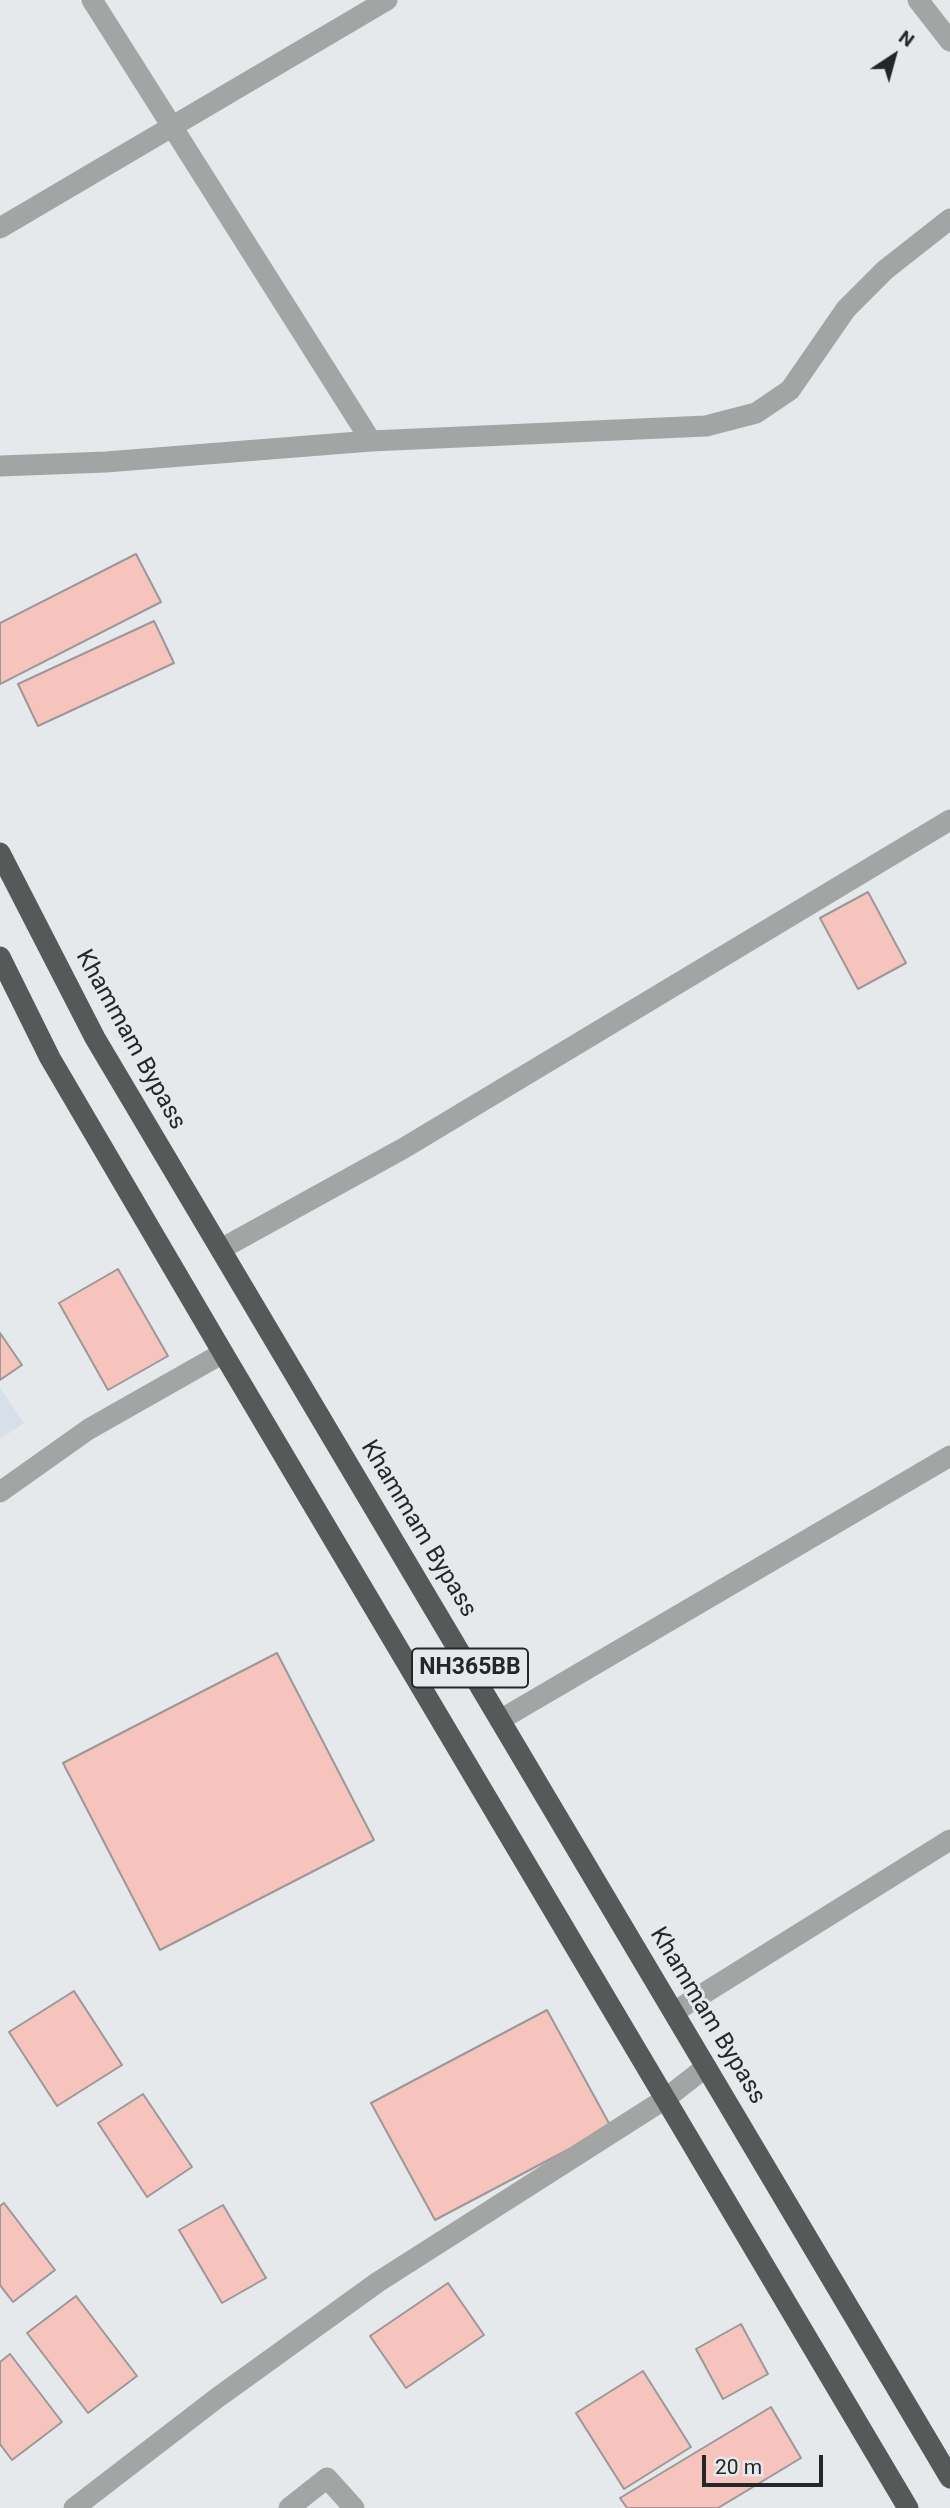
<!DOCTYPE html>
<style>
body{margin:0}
#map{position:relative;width:950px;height:2508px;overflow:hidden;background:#e6e9ec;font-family:Roboto,sans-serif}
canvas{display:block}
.north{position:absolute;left:859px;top:21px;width:70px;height:70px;-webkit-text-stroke:5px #e6e9ec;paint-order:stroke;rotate:36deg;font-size:19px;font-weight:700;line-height:28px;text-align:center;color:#252627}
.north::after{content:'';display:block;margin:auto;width:24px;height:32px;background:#252627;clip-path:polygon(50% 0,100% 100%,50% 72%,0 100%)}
.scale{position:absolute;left:702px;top:2455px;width:121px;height:32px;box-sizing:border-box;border:4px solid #252627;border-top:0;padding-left:9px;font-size:21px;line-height:24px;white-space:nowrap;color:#252627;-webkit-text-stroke:5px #e6e9ec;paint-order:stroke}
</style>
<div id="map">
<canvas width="950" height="2508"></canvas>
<div class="north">N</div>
<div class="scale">20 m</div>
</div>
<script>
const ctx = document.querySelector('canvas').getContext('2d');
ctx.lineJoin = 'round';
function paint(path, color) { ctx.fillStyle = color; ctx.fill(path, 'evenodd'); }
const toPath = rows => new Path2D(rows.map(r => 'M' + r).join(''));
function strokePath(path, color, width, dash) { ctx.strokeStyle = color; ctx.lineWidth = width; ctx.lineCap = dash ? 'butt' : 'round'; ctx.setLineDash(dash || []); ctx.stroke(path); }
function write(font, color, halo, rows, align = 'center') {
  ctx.font = font + ' Roboto,sans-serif'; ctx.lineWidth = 6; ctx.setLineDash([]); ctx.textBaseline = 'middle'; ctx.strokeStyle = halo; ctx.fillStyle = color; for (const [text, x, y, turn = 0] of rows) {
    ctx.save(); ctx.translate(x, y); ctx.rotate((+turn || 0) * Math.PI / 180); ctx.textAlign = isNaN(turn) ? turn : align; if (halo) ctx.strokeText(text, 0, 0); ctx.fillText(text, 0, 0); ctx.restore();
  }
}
paint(toPath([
 [0,1388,24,1423,0,1439]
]), '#d7dfe8');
const building = toPath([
 [136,554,161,602,0,684,0,623,136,554],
 [154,621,174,663,38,726,18,684,154,621],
 [868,892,906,963,858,989,820,918,868,892],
 [118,1269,168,1356,108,1390,59,1303,118,1269],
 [0,1333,22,1365,0,1380,0,1333],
 [277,1653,374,1840,160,1950,63,1763,277,1653],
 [74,1991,122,2065,57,2106,9,2032,74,1991],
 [547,2010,611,2127,435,2220,371,2103,547,2010],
 [143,2094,192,2167,147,2197,98,2123,143,2094],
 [4,2203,55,2270,13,2302,0,2285,0,2206,4,2203],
 [223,2205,266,2278,222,2303,179,2230,223,2205],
 [448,2283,484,2335,406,2388,370,2336,448,2283],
 [76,2296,137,2376,88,2413,27,2333,76,2296],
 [741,2324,768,2374,723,2399,696,2349,741,2324],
 [10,2354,62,2422,12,2460,0,2444,0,2362,10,2354],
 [643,2371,691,2447,624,2489,576,2413,643,2371],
 [771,2407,801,2458,718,2508,627,2508,620,2498,771,2407]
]);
paint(building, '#f6c3bd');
strokePath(building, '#9c9897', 2);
strokePath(toPath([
 [92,0,371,441],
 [918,0,950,41],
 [0,228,387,0],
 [0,466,106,462,371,441,706,426,756,413,790,390,846,309,885,270,950,219],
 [221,1249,404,1148,950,820],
 [0,1492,89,1429,223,1353],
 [500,1720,950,1456],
 [674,2012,950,1840],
 [74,2508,217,2398,378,2282,665,2099,706,2067],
 [289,2508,327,2478,354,2508]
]), '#a3a5a4', 21);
strokePath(toPath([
 [0,853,95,1038,950,2478],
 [0,957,50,1058,223,1353,908,2508]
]), '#555958', 21);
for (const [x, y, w] of [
 [470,1668,116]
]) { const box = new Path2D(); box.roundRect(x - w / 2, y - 19.5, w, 39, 5); ctx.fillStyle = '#e6e9ec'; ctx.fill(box); strokePath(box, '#252627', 2); }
write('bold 23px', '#252627', null, [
 ["NH365BB",470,1668]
]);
write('24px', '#252627', '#e6e9ec', [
 ["Khammam Bypass",130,1040,61],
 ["Khammam Bypass",418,1529,59],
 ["Khammam Bypass",707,2016,59]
]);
</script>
